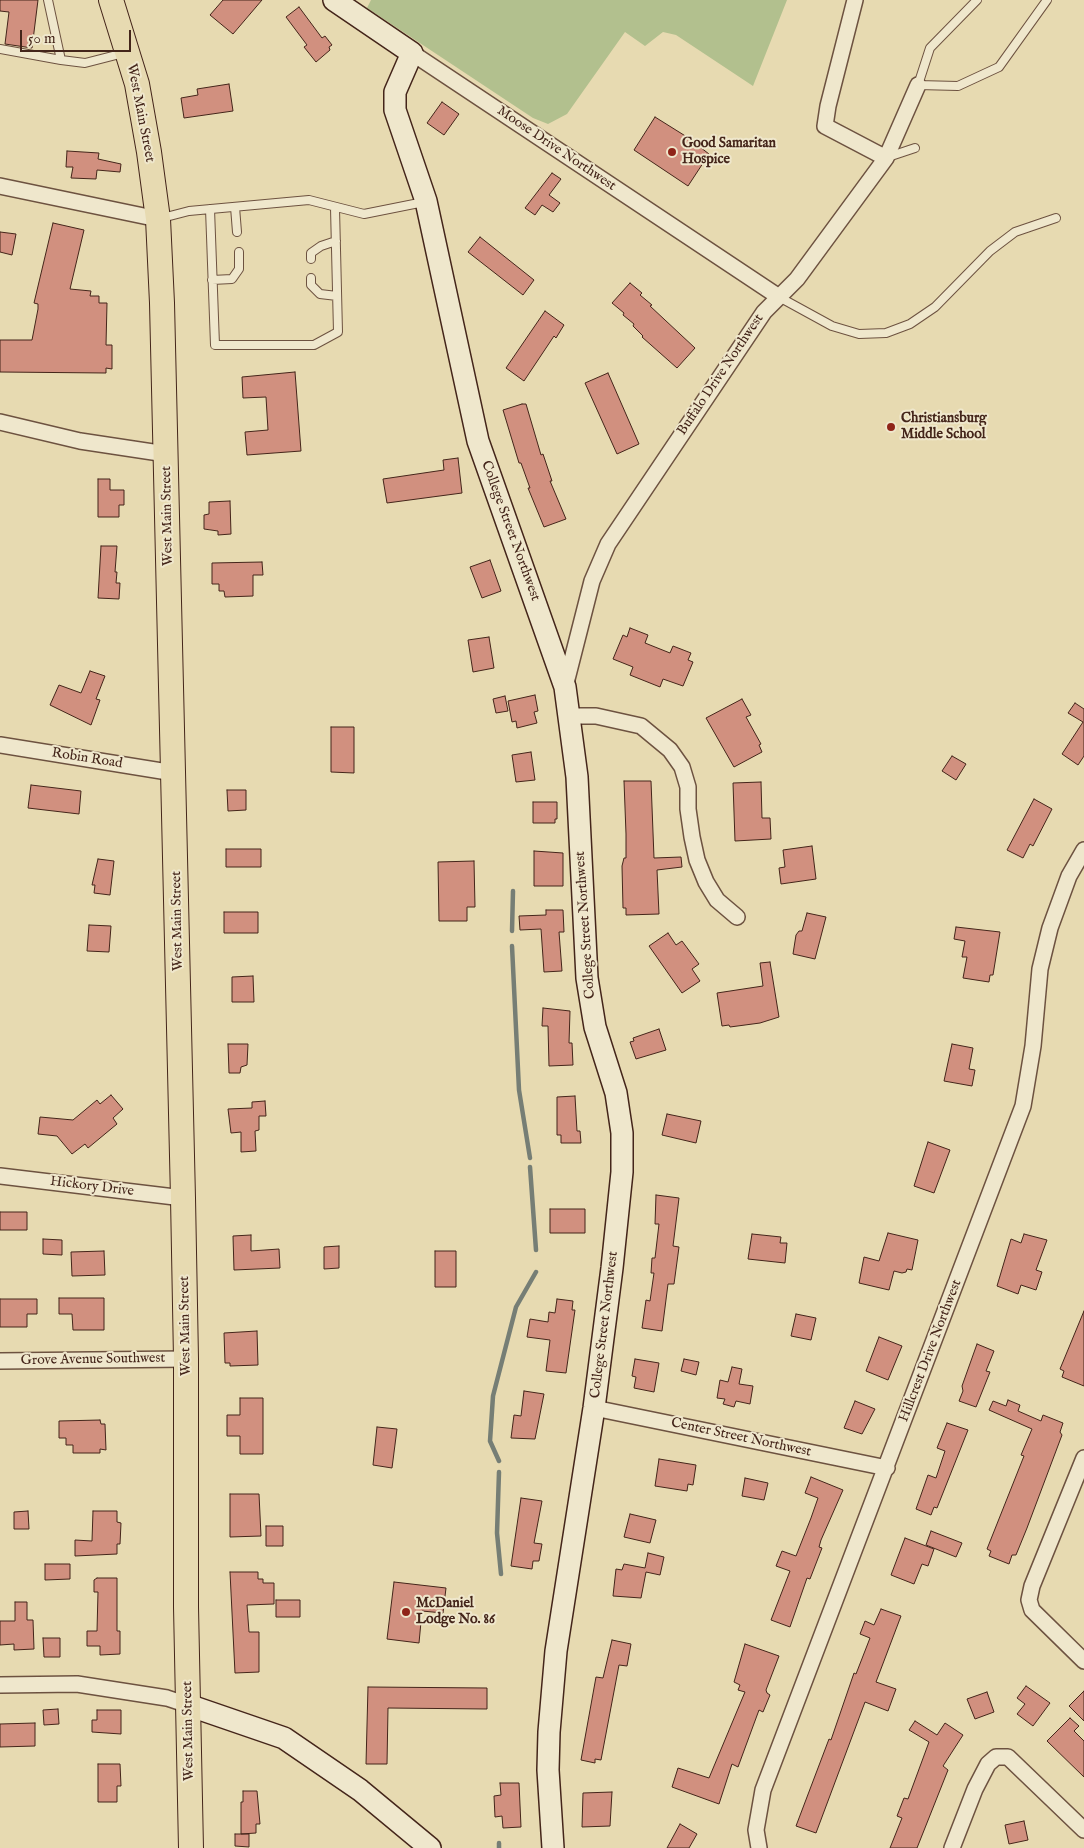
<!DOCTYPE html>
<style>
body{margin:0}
#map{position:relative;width:1084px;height:1848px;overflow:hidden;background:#e7dab1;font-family:"IM FELL English",serif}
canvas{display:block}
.scale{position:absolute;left:20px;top:30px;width:111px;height:22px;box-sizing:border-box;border:2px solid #44251a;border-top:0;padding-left:6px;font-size:15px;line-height:18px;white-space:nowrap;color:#44251a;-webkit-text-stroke:4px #efe7cc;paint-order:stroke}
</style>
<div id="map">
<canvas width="1084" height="1848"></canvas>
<div class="scale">50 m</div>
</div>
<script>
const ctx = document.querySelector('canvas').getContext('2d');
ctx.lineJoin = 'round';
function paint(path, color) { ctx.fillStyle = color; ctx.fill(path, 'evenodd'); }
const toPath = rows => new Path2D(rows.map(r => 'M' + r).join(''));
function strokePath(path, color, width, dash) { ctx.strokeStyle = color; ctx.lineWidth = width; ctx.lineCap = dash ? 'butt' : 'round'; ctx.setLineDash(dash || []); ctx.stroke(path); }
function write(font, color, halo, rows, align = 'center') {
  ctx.font = font + ' "IM FELL English",serif'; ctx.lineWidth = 4; ctx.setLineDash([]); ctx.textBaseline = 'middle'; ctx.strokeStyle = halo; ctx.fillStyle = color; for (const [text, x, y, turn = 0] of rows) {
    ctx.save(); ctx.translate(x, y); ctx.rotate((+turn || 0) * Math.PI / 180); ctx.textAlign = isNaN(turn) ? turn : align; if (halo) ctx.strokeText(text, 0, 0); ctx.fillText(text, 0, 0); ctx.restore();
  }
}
paint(toPath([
 [371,0,787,0,753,86,676,35,663,32,645,46,625,32,567,114,548,124,533,118,367,8]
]), '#b2c08e');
strokePath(toPath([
 [512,931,513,891],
 [512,946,519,1090,530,1158],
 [530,1167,536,1250],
 [499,1461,490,1441,493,1396,516,1307,536,1272],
 [499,1472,497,1533,501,1574],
 [499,1843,499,1848]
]), '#767e75', 4.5);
const building = toPath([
 [0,0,38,0,32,48,5,44,9,12,0,11,0,0],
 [223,0,262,0,233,34,210,15,223,0],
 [299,7,322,38,325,36,332,45,329,47,330,50,316,62,304,47,307,45,286,17,299,7],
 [229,84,233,111,184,118,181,98,198,95,197,89,229,84],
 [442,102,459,114,444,135,427,123,442,102],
 [655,117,687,137,709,154,688,186,634,150,655,117],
 [67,151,99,153,98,159,121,164,120,172,97,170,96,179,71,178,73,167,66,167,67,151],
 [552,173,561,179,549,195,560,203,553,212,542,205,535,215,525,208,552,173],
 [53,223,84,230,70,289,91,291,90,296,99,296,99,303,107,303,106,345,112,345,112,369,106,368,106,373,0,372,0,340,32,340,38,309,38,304,34,303,53,223],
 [0,232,16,234,12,255,0,252,0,232],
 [480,237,534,280,523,295,468,252,480,237],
 [630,283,642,293,640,295,652,305,650,306,695,348,677,368,642,337,643,336,633,326,634,324,623,315,624,313,612,303,630,283],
 [545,311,564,325,556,338,554,336,524,381,506,368,545,311],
 [295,372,301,451,247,455,245,432,268,430,266,397,243,398,242,377,295,372],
 [608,373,639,444,617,454,585,383,608,373],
 [522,404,526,404,541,455,543,454,552,481,550,481,566,519,544,527,528,488,530,488,521,463,519,463,503,410,522,404],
 [458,458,462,493,387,503,383,479,444,470,443,460,458,458],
 [98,479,110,479,110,490,124,490,124,505,119,505,119,517,98,517,98,479],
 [230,501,231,534,218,535,218,531,204,529,204,515,209,514,209,502,230,501],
 [101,546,117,546,115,572,117,572,116,583,120,583,119,599,98,598,101,546],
 [490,560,501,591,482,598,470,567,490,560],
 [262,562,263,575,253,575,253,596,225,597,224,591,219,591,219,584,212,584,212,563,262,562],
 [630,628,648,635,645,643,670,653,673,646,691,653,688,660,693,662,683,686,663,679,660,687,630,675,633,667,613,659,623,635,627,637,630,628],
 [489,637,494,668,473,672,468,640,489,637],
 [90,671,105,676,96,699,100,700,91,725,50,705,59,685,81,693,90,671],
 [535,695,538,711,534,712,537,723,517,728,516,721,512,722,508,701,535,695],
 [505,696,508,711,496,713,493,699,505,696],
 [742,699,751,715,746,717,761,744,759,745,762,752,734,767,706,718,742,699],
 [1075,703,1084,709,1084,756,1078,765,1062,754,1083,722,1068,713,1075,703],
 [331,727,354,727,354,773,331,772,331,727],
 [531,752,535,780,516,782,512,755,531,752],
 [952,756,966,764,956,780,942,771,952,756],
 [624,781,651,781,654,858,681,857,682,867,657,870,659,914,626,915,626,908,623,908,622,866,624,858,626,858,626,834,624,781],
 [761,782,762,818,770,818,771,839,735,841,733,783,761,782],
 [31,785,81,791,79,814,28,808,31,785],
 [227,790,246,790,246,810,228,811,227,790],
 [1034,799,1052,809,1033,846,1030,844,1023,858,1007,850,1034,799],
 [533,802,557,802,557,819,555,819,555,823,533,823,533,802],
 [812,846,816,879,781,884,779,868,785,867,783,850,812,846],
 [226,849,261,849,261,867,226,867,226,849],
 [534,851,563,853,563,886,534,886,534,851],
 [98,859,114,861,110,895,94,893,95,885,92,885,98,859],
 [474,861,475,907,467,907,467,921,439,921,438,862,474,861],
 [546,910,563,910,564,932,559,932,562,971,544,972,541,929,520,930,519,916,546,915,546,910],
 [224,912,258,912,258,933,224,933,224,912],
 [807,913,826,917,815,959,793,954,796,935,799,931,802,931,807,913],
 [89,925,111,926,109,952,87,951,89,925],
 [956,927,1000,932,993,975,990,975,989,982,963,978,967,957,962,957,965,941,954,939,956,927],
 [668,933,676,945,682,941,699,964,692,969,700,981,682,993,649,946,668,933],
 [770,962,779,1017,760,1023,730,1027,729,1025,722,1026,717,993,763,986,760,963,770,962],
 [253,976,254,1002,232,1002,232,977,253,976],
 [543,1008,570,1011,569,1043,572,1043,573,1065,549,1066,548,1026,542,1026,543,1008],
 [659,1029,666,1050,636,1059,630,1042,634,1041,633,1038,659,1029],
 [228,1044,248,1044,247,1065,241,1067,240,1073,229,1073,228,1044],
 [952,1044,973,1048,969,1069,975,1070,972,1086,944,1081,952,1044],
 [111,1095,123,1109,113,1118,117,1124,88,1148,85,1144,72,1154,57,1136,38,1134,40,1117,73,1120,97,1100,100,1104,111,1095],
 [575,1096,577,1131,580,1131,581,1143,561,1143,561,1135,557,1135,557,1097,575,1096],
 [265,1101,266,1116,259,1116,259,1130,255,1131,256,1151,241,1152,241,1132,231,1133,228,1109,252,1108,252,1102,265,1101],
 [667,1114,701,1121,696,1143,662,1135,667,1114],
 [928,1142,950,1150,934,1193,914,1186,928,1142],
 [656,1195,679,1198,673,1246,679,1247,674,1284,668,1284,662,1331,642,1328,646,1300,650,1301,654,1273,651,1273,652,1258,655,1258,659,1224,655,1224,656,1195],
 [550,1209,585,1209,585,1233,550,1233,550,1209],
 [0,1212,27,1212,27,1230,0,1230,0,1212],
 [888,1233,918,1240,912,1270,907,1269,906,1272,902,1273,894,1271,889,1290,859,1283,864,1257,879,1261,888,1233],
 [752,1234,781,1237,780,1243,787,1243,785,1263,748,1259,752,1234],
 [1024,1234,1047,1240,1036,1270,1042,1272,1036,1290,1021,1285,1018,1294,997,1286,1011,1239,1021,1243,1024,1234],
 [251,1235,251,1251,279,1249,280,1268,234,1270,233,1236,251,1235],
 [43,1239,62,1240,62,1255,43,1254,43,1239],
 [339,1246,339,1268,324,1269,324,1247,339,1246],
 [104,1251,105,1275,72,1276,71,1252,104,1251],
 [435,1251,456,1251,456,1287,435,1287,435,1251],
 [59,1298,104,1298,104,1330,73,1330,72,1314,59,1314,59,1298],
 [0,1299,37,1299,37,1314,27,1314,27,1327,0,1327,0,1299],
 [557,1299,573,1301,572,1310,575,1310,566,1373,546,1371,550,1340,527,1337,530,1319,548,1322,549,1312,555,1313,557,1299],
 [1084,1311,1084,1386,1062,1377,1064,1371,1060,1369,1084,1311],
 [796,1314,816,1318,811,1340,791,1336,796,1314],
 [257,1331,258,1365,230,1366,230,1363,225,1363,224,1333,257,1331],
 [879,1337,902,1346,888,1380,866,1371,879,1337],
 [977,1344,994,1351,986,1371,990,1372,976,1407,959,1401,963,1391,962,1386,977,1344],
 [635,1359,659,1363,654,1392,634,1388,636,1377,632,1376,635,1359],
 [684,1359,699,1362,696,1375,681,1371,684,1359],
 [732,1367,742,1369,739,1384,753,1386,750,1404,736,1401,734,1407,723,1404,725,1399,717,1398,720,1380,728,1382,732,1367],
 [524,1391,544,1394,535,1439,511,1438,514,1415,521,1416,524,1391],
 [240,1398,263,1398,263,1454,240,1454,240,1436,227,1436,227,1415,240,1415,240,1398],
 [1008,1400,1020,1405,1018,1411,1041,1421,1043,1415,1063,1423,1060,1432,1062,1435,1027,1528,1016,1555,1012,1555,1009,1564,989,1556,991,1551,987,1549,1024,1456,1021,1455,1032,1429,989,1410,993,1401,1006,1406,1008,1400],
 [855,1401,875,1409,862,1434,844,1428,855,1401],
 [100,1420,101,1424,105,1424,106,1450,100,1449,100,1453,73,1453,73,1445,66,1445,66,1438,59,1438,59,1421,100,1420],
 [947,1423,968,1430,937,1508,934,1507,931,1515,916,1509,928,1475,936,1478,945,1451,937,1448,947,1423],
 [377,1427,397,1429,392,1468,373,1465,377,1427],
 [659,1459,696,1465,693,1485,688,1484,687,1491,655,1486,659,1459],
 [811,1477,843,1490,821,1540,819,1547,822,1548,810,1579,807,1578,790,1627,771,1620,790,1571,776,1566,782,1551,796,1556,811,1518,818,1498,805,1493,811,1477],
 [745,1478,768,1483,764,1500,742,1496,745,1478],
 [230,1494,259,1494,261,1536,230,1537,230,1494],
 [521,1498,542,1501,534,1543,542,1544,539,1561,533,1561,532,1569,511,1566,521,1498],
 [28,1511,29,1529,14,1529,14,1512,28,1511],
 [93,1511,117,1511,117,1522,121,1523,120,1544,117,1544,117,1554,75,1556,75,1540,92,1541,93,1511],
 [630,1514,656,1520,650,1543,624,1537,630,1514],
 [266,1526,283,1526,283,1546,266,1546,266,1526],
 [931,1531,962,1543,956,1557,926,1545,931,1531],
 [905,1538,934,1549,928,1566,922,1564,914,1584,891,1575,905,1538],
 [648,1553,664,1557,660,1575,646,1572,641,1598,613,1596,616,1569,622,1570,624,1564,645,1568,648,1553],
 [45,1564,70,1564,70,1579,45,1580,45,1564],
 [230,1572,258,1572,258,1579,263,1579,263,1583,274,1583,274,1604,247,1605,249,1632,259,1632,259,1672,235,1673,230,1572],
 [97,1578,117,1578,117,1631,120,1631,120,1654,100,1655,100,1646,87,1646,87,1631,97,1631,98,1592,94,1592,94,1580,97,1578],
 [394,1582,446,1588,443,1613,422,1611,419,1643,387,1639,394,1582],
 [276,1600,300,1600,300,1617,276,1617,276,1600],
 [15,1602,27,1602,27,1620,33,1620,34,1649,14,1650,14,1644,0,1645,0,1621,15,1621,15,1602],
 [881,1609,901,1616,876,1682,896,1689,888,1711,865,1702,816,1833,796,1826,829,1739,831,1740,854,1673,856,1674,870,1638,860,1634,865,1621,874,1625,881,1609],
 [43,1638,60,1638,60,1657,44,1657,43,1638],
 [612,1640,631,1644,627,1666,619,1665,601,1760,595,1759,595,1763,581,1760,596,1677,603,1678,612,1640],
 [745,1644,779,1656,766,1690,767,1693,770,1695,763,1712,759,1710,738,1767,732,1764,719,1804,672,1787,678,1768,709,1778,745,1692,738,1690,740,1685,734,1682,745,1644],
 [1026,1686,1050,1703,1033,1726,1017,1714,1025,1704,1017,1698,1026,1686],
 [368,1687,487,1688,487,1709,388,1708,387,1764,366,1764,368,1687],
 [1084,1691,1084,1721,1069,1706,1084,1691],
 [987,1692,994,1712,975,1719,967,1699,987,1692],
 [58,1709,59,1724,44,1725,43,1710,58,1709],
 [97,1710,121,1710,121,1734,92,1732,92,1720,97,1720,97,1710],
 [1070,1718,1079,1726,1074,1731,1084,1741,1084,1777,1047,1741,1070,1718],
 [915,1721,937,1735,945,1723,963,1735,943,1766,948,1770,917,1848,890,1848,902,1818,897,1816,904,1798,908,1799,929,1742,909,1730,915,1721],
 [35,1723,35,1746,0,1747,0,1724,35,1723],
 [98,1764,120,1764,121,1786,117,1786,117,1802,98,1802,98,1764],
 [500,1783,519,1783,521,1827,503,1828,502,1816,495,1817,494,1796,501,1795,500,1783],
 [243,1791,257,1791,260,1824,256,1824,256,1833,241,1834,241,1802,243,1802,243,1791],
 [612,1792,610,1826,582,1827,583,1793,612,1792],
 [1024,1821,1028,1840,1009,1844,1005,1825,1024,1821],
 [680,1824,697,1834,689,1848,667,1848,680,1824],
 [235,1834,249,1834,249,1847,235,1846,235,1834]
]);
paint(building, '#d1907f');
strokePath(building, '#44251a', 1);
const lane = toPath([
 [48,0,61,60,85,63,124,53],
 [977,0,930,48,918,85,958,86,999,67,1047,0],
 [0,49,61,60],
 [888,157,915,148],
 [235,207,237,232],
 [210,209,215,345,314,345,338,332,335,208],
 [162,218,189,211,309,200,364,214,424,202],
 [311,259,311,253,321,246,336,241],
 [311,278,311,285,320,294,337,296],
 [212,280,232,279,239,269,239,252],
 [779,297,832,326,859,334,886,333,910,324,935,307,990,251,1015,232,1056,218]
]);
const street = toPath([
 [855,0,828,106,825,126,886,158],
 [412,53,779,297],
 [0,186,158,219],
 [0,422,80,441,166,454],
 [565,687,592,581,608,544,764,312,797,279,886,158,918,85],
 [570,716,596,716,641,726,670,750,682,767,688,787,688,809,692,837,697,860,706,882,717,900,737,917],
 [0,745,174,773],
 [0,1176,183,1198],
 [0,1361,186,1359],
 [594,1408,887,1468],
 [1084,1458,1032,1586,1029,1600,1032,1610,1084,1661],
 [0,1685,77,1684,167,1698,188,1705],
 [759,1848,756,1830,763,1790,1023,1106,1033,1046,1040,969,1050,928,1069,876,1084,850],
 [952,1848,975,1789,988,1764,996,1757,1008,1757,1084,1830]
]);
const secondary = toPath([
 [334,0,412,53,395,92,395,110,426,201,478,441,565,687,577,777,587,978,595,1027,616,1093,622,1133,622,1172,612,1268,594,1408,556,1651,549,1732,548,1770,553,1848],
 [188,1705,284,1738,360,1790,430,1848]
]);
const primary = toPath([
 [111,0,137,84,149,152,158,219,162,303,183,1198,186,1359,186,1607,191,1848]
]);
strokePath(lane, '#6d5240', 10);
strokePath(street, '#6d5240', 18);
strokePath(secondary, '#44251a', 24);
strokePath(primary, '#44251a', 26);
strokePath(lane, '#efe7cc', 8);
strokePath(street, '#efe7cc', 15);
strokePath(secondary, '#efe7cc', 21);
strokePath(primary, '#e7dab1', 24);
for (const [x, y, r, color] of [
 [672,152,5,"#8f2418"],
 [891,427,5,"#8f2418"],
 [406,1612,5,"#8f2418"]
]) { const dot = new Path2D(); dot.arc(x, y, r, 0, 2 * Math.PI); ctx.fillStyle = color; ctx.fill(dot); strokePath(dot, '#efe7cc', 2); }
write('14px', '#44251a', '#efe7cc', [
 ["West Main Street",140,113,79],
 ["Moose Drive Northwest",556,149,34],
 ["Buffalo Drive Northwest",721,375,-56],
 ["West Main Street",168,516,-91],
 ["College Street Northwest",510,531,70],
 ["Robin Road",87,759,9],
 ["West Main Street",178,921,-91],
 ["College Street Northwest",586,925,-94],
 ["Hickory Drive",92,1187,7],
 ["College Street Northwest",605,1325,-83],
 ["West Main Street",186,1326,-91],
 ["Hillcrest Drive Northwest",931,1351,-69],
 ["Grove Avenue Southwest",93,1360,-1],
 ["Center Street Northwest",741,1438,12],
 ["West Main Street",189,1731,-91]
]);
write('bold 14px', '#44251a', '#efe7cc', [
 ["Good Samaritan",682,144],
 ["Hospice",682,160],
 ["Christiansburg",901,419],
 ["Middle School",901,435],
 ["McDaniel",416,1604],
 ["Lodge No. 86",416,1620]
], 'left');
</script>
